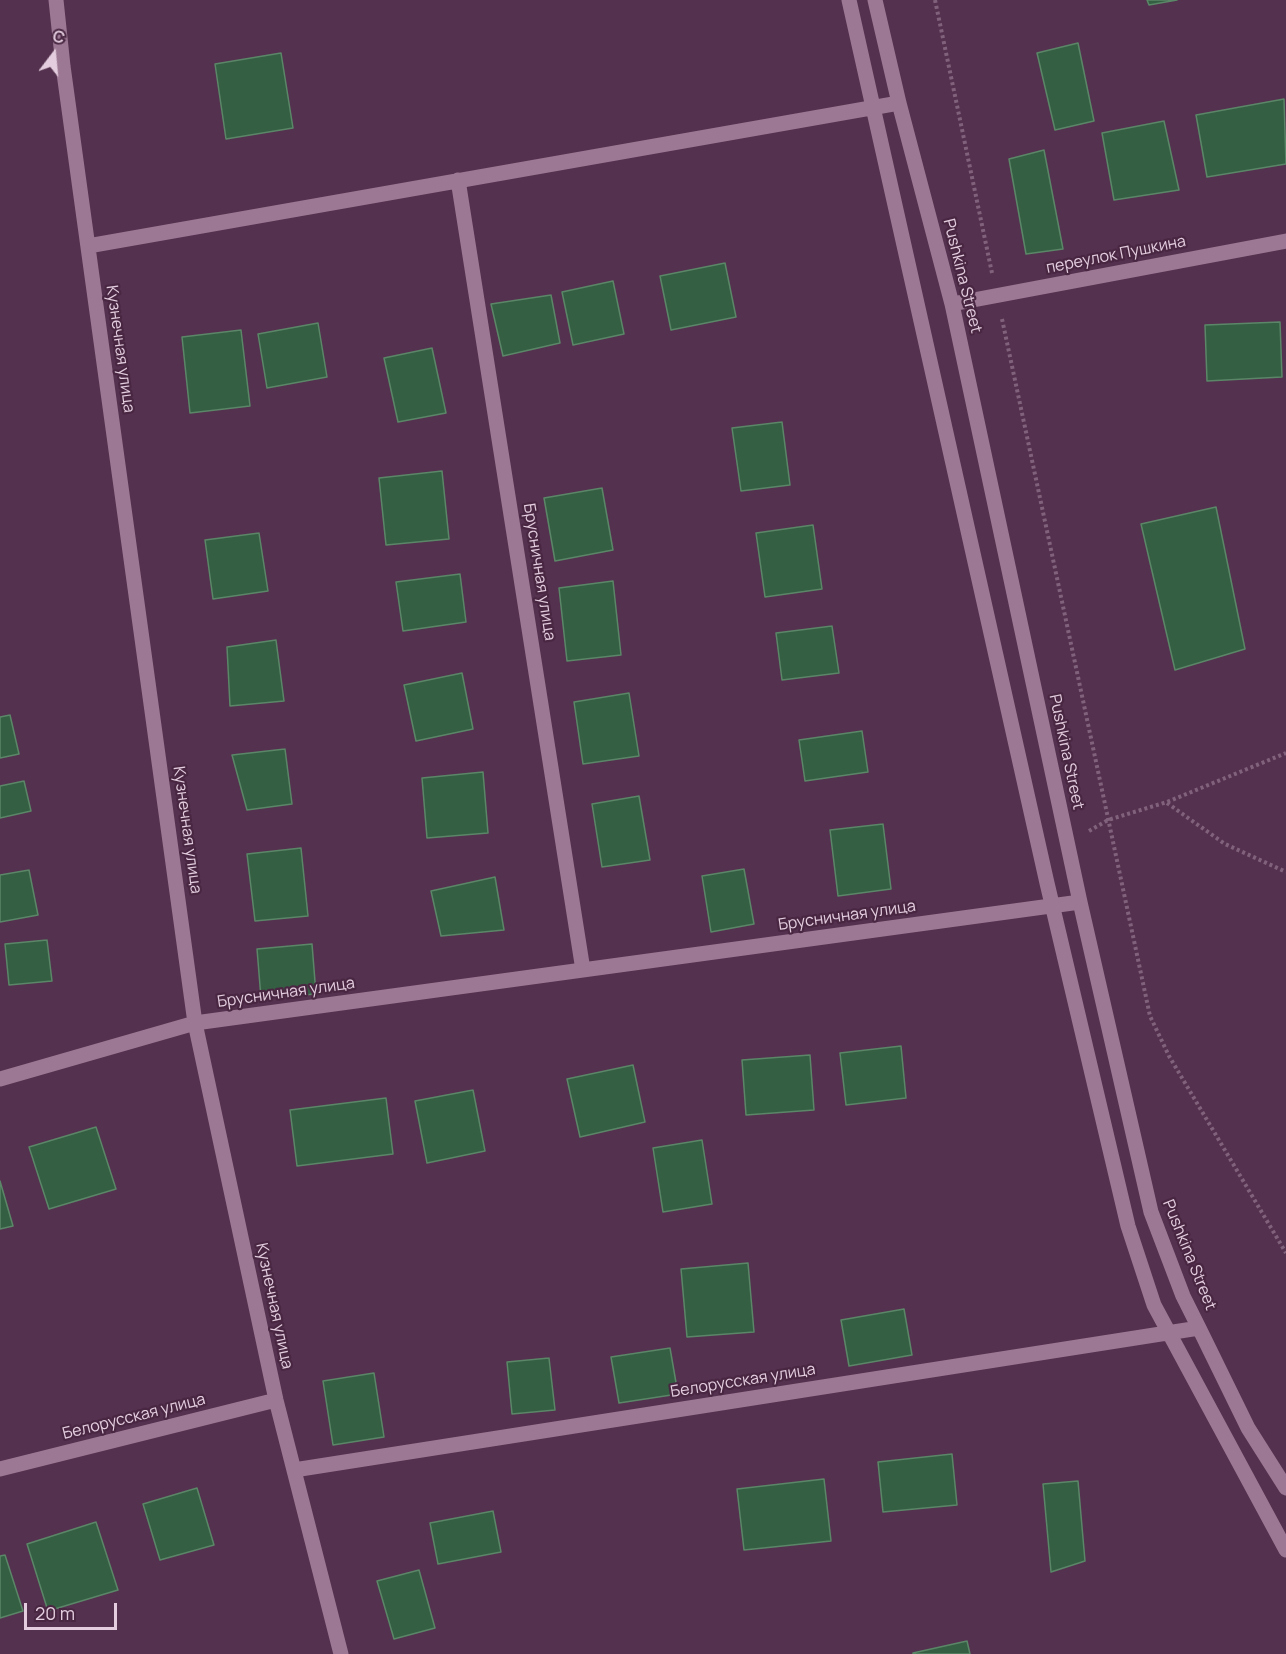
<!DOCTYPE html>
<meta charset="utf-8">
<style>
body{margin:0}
#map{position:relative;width:1286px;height:1654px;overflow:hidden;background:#54314e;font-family:Manrope,sans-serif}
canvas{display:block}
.north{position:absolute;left:24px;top:24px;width:60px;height:60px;-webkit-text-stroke:4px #492743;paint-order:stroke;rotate:16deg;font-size:16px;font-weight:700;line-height:24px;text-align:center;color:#e3cdde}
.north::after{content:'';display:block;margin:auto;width:21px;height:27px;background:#e3cdde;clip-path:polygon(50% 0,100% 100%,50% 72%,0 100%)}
.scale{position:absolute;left:24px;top:1603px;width:93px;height:27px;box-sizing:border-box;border:3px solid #e3cdde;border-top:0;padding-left:8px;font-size:18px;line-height:21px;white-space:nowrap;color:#e3cdde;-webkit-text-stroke:4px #492743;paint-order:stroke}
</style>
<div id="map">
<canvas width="1286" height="1654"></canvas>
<div class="north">С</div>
<div class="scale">20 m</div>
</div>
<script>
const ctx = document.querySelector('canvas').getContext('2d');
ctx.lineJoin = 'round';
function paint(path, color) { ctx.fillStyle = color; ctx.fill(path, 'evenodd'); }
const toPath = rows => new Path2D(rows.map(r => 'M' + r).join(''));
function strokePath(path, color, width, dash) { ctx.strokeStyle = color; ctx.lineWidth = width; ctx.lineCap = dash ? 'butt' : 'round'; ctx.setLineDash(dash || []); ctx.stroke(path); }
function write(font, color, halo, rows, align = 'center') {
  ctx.font = font + ' Manrope,sans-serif'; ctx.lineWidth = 4.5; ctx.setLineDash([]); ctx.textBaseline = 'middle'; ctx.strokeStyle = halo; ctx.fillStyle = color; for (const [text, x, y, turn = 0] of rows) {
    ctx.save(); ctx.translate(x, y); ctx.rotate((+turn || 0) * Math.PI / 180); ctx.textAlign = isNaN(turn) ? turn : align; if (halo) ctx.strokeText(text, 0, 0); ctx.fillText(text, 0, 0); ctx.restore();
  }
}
const building = toPath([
 [1147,0,1177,0,1149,5,1147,0],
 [1078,43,1094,121,1055,130,1037,53,1078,43],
 [281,53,293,128,226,139,215,64,281,53],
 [1284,99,1286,164,1207,177,1196,115,1284,99],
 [1164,121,1179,190,1114,200,1102,133,1164,121],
 [1044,150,1063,249,1026,254,1009,159,1044,150],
 [725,263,736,317,671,330,660,276,725,263],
 [613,281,624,334,573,345,562,292,613,281],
 [551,295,560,343,503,356,491,304,551,295],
 [1280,322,1282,377,1207,381,1205,325,1280,322],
 [318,323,327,377,267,388,258,334,318,323],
 [241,330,250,406,190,413,182,337,241,330],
 [432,348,446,413,398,422,384,358,432,348],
 [782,422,790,485,741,491,732,428,782,422],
 [442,471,449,539,386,545,379,478,442,471],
 [602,488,613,550,555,561,544,498,602,488],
 [1216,507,1245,649,1175,670,1141,524,1216,507],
 [813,525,822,589,765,597,756,533,813,525],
 [259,533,268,591,213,599,205,540,259,533],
 [460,574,466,622,403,631,396,582,460,574],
 [613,581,621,655,567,661,559,588,613,581],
 [832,626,839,673,782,680,776,633,832,626],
 [276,640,284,701,230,706,227,647,276,640],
 [462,673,473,729,416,741,404,685,462,673],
 [629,693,639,756,583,764,574,702,629,693],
 [10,715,19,754,0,758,0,717,10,715],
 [862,731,868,772,805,781,799,740,862,731],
 [285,749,292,804,247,810,232,755,285,749],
 [483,772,488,833,427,838,422,778,483,772],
 [24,781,31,811,0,818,0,786,24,781],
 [639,796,650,860,602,867,592,804,639,796],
 [883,824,891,889,838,896,830,830,883,824],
 [301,848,308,916,255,921,247,854,301,848],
 [744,869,754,924,711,932,702,876,744,869],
 [29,870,38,915,0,922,0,875,29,870],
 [495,877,504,930,441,936,431,891,495,877],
 [47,940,52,981,9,985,5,944,47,940],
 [312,944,316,994,261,998,257,949,312,944],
 [901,1046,906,1098,846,1105,840,1053,901,1046],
 [810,1055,814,1110,746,1115,742,1060,810,1055],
 [633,1065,645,1122,580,1137,567,1079,633,1065],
 [473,1090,485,1151,427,1163,415,1101,473,1090],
 [386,1098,393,1154,297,1166,290,1110,386,1098],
 [96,1127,116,1189,49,1209,29,1147,96,1127],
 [702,1140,712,1204,663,1212,653,1148,702,1140],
 [0,1181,13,1226,0,1229,0,1181],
 [748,1263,754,1332,687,1337,681,1269,748,1263],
 [904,1309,912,1355,849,1366,841,1320,904,1309],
 [670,1348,678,1394,619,1403,611,1357,670,1348],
 [549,1358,555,1410,512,1414,507,1362,549,1358],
 [374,1373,384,1437,333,1445,323,1381,374,1373],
 [952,1454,957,1505,883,1512,878,1462,952,1454],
 [824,1479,831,1541,744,1550,737,1489,824,1479],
 [1078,1481,1085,1561,1051,1572,1043,1484,1078,1481],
 [197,1488,214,1545,160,1560,143,1504,197,1488],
 [493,1511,501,1552,438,1564,430,1523,493,1511],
 [96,1522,118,1590,48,1611,27,1544,96,1522],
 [5,1555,23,1611,0,1618,0,1556,5,1555],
 [419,1570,435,1628,394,1639,377,1581,419,1570],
 [967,1641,970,1654,913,1654,913,1653,967,1641]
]);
paint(building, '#355f43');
strokePath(building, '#5b8768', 1.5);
strokePath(toPath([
 [935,0,992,273],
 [1002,319,1150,1016,1169,1056,1286,1253],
 [1167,803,1225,844,1286,872],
 [1089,831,1108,820,1167,802,1286,753]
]), '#81627c', 4, [3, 3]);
strokePath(toPath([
 [56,0,63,66,195,1023,276,1400,341,1654],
 [849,0,1047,883,1128,1226,1154,1305,1286,1550],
 [875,0,899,103,952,304,1080,902,1151,1212,1183,1296,1199,1328,1248,1428,1286,1488],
 [458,180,583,970],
 [88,246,899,103],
 [952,304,1286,241],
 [0,1079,195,1023,1080,902],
 [0,1469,276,1400],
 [294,1470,1199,1328]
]), '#9c7894', 15);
write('16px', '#e3cdde', '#492743', [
 ["переулок Пушкина",1116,255,-11],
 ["Pushkina Street",962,276,76],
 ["Кузнечная улица",120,349,82],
 ["Брусничная улица",539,572,81],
 ["Pushkina Street",1066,752,78],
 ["Кузнечная улица",187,830,82],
 ["Брусничная улица",847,916,-8],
 ["Брусничная улица",286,993,-8],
 ["Pushkina Street",1189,1255,68],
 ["Кузнечная улица",274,1306,78],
 ["Белорусская улица",743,1381,-9],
 ["Белорусская улица",134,1417,-14]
]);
</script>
